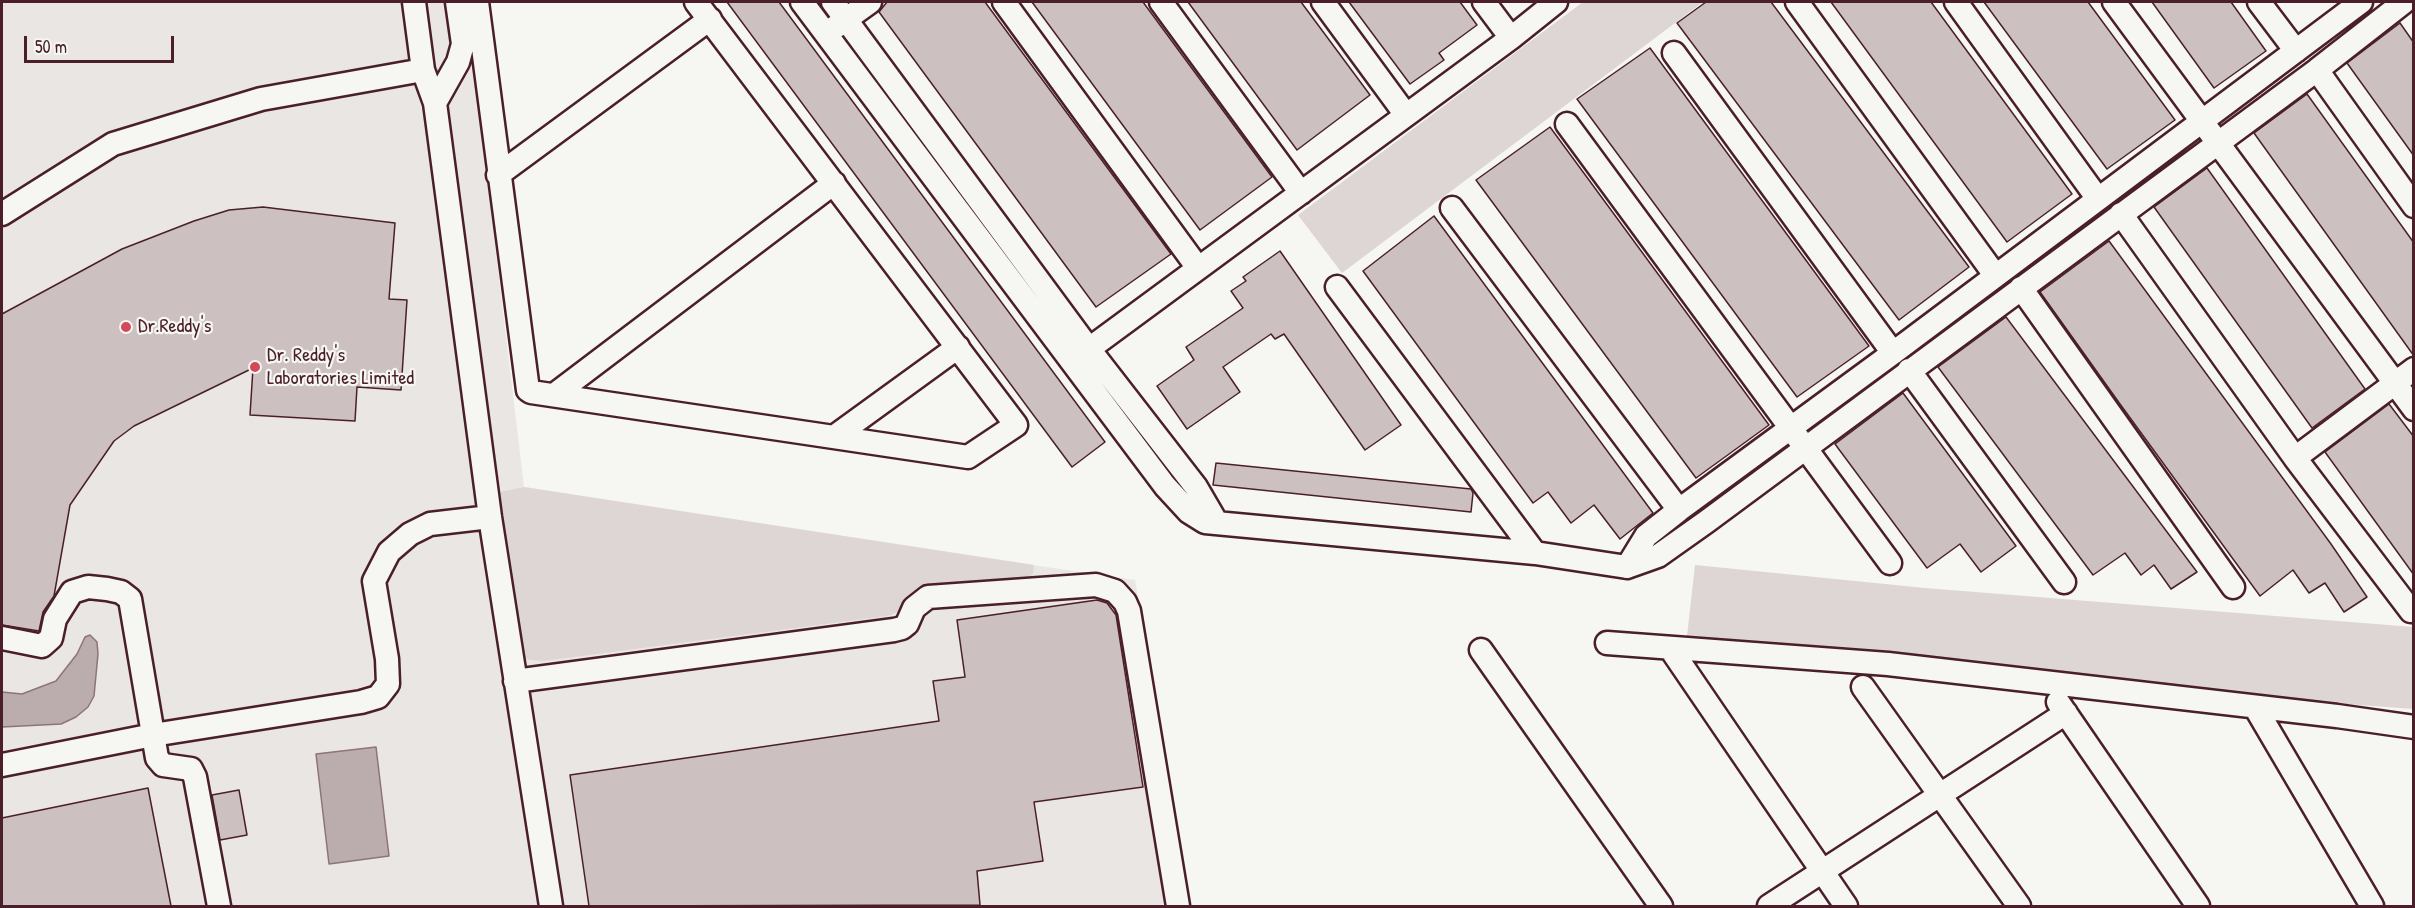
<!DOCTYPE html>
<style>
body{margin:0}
#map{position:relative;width:2415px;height:908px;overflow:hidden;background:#f6f6f2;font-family:"Patrick Hand",sans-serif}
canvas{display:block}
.frame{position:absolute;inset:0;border:3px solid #4a1f2b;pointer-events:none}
.scale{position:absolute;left:24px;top:36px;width:150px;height:27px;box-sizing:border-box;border:3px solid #4a1f2b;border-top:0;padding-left:8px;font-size:18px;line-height:21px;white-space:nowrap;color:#4a1f2b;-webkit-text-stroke:4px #f6f6f2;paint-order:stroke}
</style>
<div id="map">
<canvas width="2415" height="908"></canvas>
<div class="frame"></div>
<div class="scale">50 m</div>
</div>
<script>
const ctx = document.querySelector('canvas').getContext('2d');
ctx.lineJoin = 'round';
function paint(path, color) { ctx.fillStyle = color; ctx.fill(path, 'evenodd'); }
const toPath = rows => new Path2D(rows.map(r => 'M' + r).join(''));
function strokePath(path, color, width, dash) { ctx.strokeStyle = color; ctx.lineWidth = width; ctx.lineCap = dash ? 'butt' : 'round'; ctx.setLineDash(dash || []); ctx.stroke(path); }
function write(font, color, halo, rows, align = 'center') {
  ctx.font = font + ' "Patrick Hand",sans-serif'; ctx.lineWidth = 4.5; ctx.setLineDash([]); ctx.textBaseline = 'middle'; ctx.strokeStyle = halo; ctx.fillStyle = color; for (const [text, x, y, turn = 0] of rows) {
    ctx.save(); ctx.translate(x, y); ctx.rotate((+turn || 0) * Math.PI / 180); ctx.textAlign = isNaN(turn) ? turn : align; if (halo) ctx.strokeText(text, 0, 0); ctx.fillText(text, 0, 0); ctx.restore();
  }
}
paint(toPath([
 [2,2,466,2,524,487,766,526,1135,580,1192,906,2,906]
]), '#e9e6e3');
paint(toPath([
 [1583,2,1703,2,1342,273,1298,215],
 [524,487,1034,565,1033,574,1026,579,927,585,916,590,898,612,887,616,543,661,524,659,518,653,491,494],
 [1695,565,1925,588,2413,627,2413,709,2240,696,1918,659,1687,636]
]), '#ddd6d5');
const water = toPath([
 [90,635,97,642,98,654,94,696,88,707,76,717,61,724,2,727,2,692,22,694,56,681,77,654,85,637,90,635],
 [376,747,389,856,329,864,316,754,376,747]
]);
paint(water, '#bbadae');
strokePath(water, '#8e747a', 1.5);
const building = toPath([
 [727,2,779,2,1105,442,1072,467,727,2],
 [887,2,985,2,1171,254,1096,307,879,12,887,2],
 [1032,2,1143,2,1272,177,1200,230,1032,2],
 [1188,2,1301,2,1370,95,1297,150,1188,2],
 [1349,2,1460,2,1477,25,1439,53,1444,60,1410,84,1349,2],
 [1706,2,1771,2,1969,267,1899,320,1677,23,1706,2],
 [1831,2,1931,2,2072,194,2007,242,1831,2],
 [1984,2,2088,2,2175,120,2107,169,1984,2],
 [2152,2,2231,2,2266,51,2214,88,2152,2],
 [2400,23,2414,43,2414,156,2347,63,2400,23],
 [1650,48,1869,346,1797,397,1577,99,1650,48],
 [2307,94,2414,243,2414,356,2254,133,2307,94],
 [1550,127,1769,425,1696,478,1476,180,1550,127],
 [2207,168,2365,389,2312,428,2154,207,2207,168],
 [263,207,395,223,389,299,407,300,401,390,357,387,355,421,250,415,253,368,134,426,114,441,70,505,54,596,43,612,39,631,2,625,2,314,122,249,194,221,229,210,263,207],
 [1434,216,1653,513,1620,539,1594,505,1571,523,1548,492,1533,503,1363,271,1434,216],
 [2109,241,2331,544,2367,597,2344,612,2325,583,2309,593,2293,570,2260,596,2120,404,2040,292,2109,241],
 [1280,251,1401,425,1365,450,1284,334,1275,339,1271,334,1223,367,1240,392,1187,429,1157,386,1194,360,1186,347,1243,308,1231,291,1246,281,1243,277,1280,251],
 [2006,317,2197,572,2171,589,2154,565,2141,575,2125,553,2093,575,1938,367,2006,317],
 [1903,393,2016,546,1981,572,1960,544,1927,568,1835,444,1903,393],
 [2389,404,2414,437,2414,575,2325,452,2389,404],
 [1216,463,1471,489,1473,493,1471,512,1213,485,1216,463],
 [1097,600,1107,603,1116,615,1143,787,1034,802,1043,861,977,871,980,905,589,906,570,775,939,721,933,681,965,677,957,620,1097,600],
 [148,788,171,906,2,906,2,818,148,788],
 [239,790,247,835,220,840,212,795,239,790]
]);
paint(building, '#ccc1c0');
strokePath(building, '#4a1f2b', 1.5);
const minor = toPath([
 [414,2,423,70,435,103,490,517,551,906],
 [477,2,528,390,531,392,968,457,1016,425,696,2],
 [802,2,1165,486,1189,512,1205,522,1535,553,1627,567,1658,556,1706,522,2317,70,2404,2],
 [833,2,1089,349,1196,487,1217,523],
 [1004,2,1198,268],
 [1161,2,1301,193],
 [1323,2,1406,115],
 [1484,2,1511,38],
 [1797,2,1995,275],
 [1956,2,2098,199],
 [2114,2,2414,409],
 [2259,2,2296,51],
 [834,28,870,2],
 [1674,53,1893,353],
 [2317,70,2414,206],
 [435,103,458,62,463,44,457,2],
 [1567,124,1890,563],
 [498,175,710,19],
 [1452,208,1679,510],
 [2,214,113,144,261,99,423,70],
 [2121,214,2295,458,2411,611],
 [1337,287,1535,553],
 [2021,288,2233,587],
 [1078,357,1511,38,1556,2],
 [1909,370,2064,582],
 [554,395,834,183],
 [834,437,958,347],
 [2295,458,2414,369],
 [1627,567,1646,536,1679,510,1893,353,2361,2],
 [2,638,42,646,51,638,55,619,72,592,88,587,107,589,121,592,130,599,157,758,163,765,191,769,195,777,219,906],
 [1607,643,1888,664,2337,716,2414,727],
 [1670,648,1846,906],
 [1481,650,1661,906],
 [515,681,894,630,902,628,907,624,914,608,928,597,1096,585,1115,591,1125,602,1129,611,1178,906],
 [1863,687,2019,906],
 [2058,702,2198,906],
 [2255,707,2372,906],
 [2,765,153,735,361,702,378,697,388,684,387,659,374,581,389,552,410,534,430,524,490,517],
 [1769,906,2066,713]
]);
strokePath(minor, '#4a1f2b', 27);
strokePath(minor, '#f6f6f2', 22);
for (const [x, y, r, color] of [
 [126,327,6,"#d1495b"],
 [255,367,6,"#d1495b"]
]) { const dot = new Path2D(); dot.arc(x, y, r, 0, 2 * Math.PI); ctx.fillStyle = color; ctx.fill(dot); strokePath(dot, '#f6f6f2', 2); }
write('20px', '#4a1f2b', '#f6f6f2', [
 ["Dr.Reddy's",138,327],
 ["Dr. Reddy's",267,356],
 ["Laboratories Limited",267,379]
], 'left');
</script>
